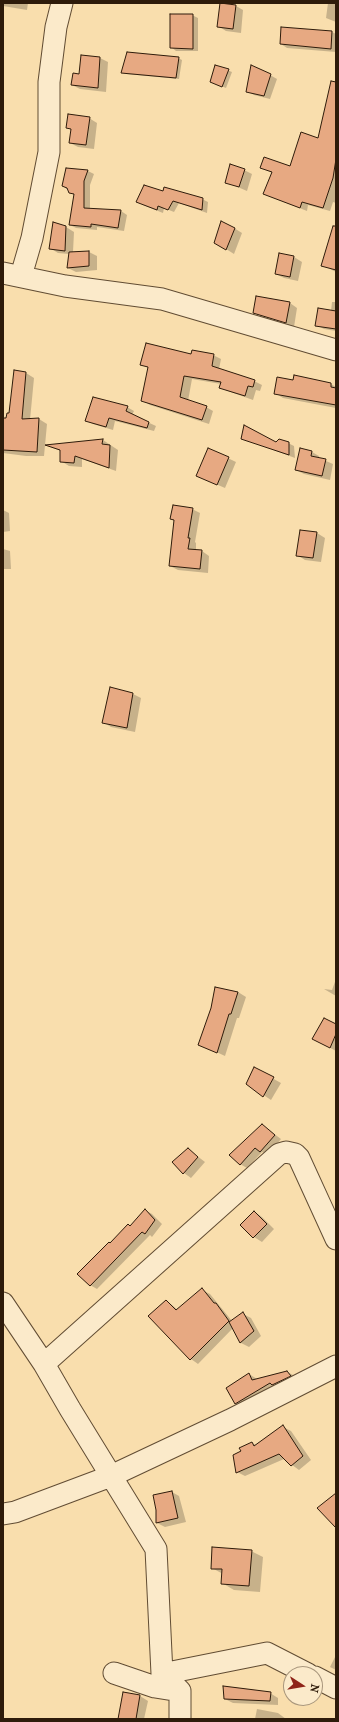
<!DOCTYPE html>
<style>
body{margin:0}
#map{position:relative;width:339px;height:1722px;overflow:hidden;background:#f9dead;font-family:"IM FELL French Canon",serif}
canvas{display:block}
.frame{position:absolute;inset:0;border:4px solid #2e1b0a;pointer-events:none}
.north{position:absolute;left:283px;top:1666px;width:40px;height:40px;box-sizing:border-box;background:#fbeaca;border:1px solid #a9977d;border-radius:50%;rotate:102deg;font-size:11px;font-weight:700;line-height:16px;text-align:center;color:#2e1b0a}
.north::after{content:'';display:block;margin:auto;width:14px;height:18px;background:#8f2418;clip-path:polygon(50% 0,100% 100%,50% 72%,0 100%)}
</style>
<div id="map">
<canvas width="339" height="1722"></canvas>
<div class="frame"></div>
<div class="north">N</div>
</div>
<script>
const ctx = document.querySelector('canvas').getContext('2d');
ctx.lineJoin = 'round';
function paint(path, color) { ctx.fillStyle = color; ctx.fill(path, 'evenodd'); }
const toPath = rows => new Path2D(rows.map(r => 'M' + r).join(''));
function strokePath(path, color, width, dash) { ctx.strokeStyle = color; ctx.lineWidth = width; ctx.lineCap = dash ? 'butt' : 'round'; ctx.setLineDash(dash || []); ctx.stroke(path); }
paint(toPath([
 [3,3,28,3,27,10,3,6],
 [328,3,336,3,336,22,326,18],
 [236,6,243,10,241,33,226,31,218,26],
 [192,15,198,18,198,51,176,51,171,47],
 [332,32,336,34,336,52,287,48,281,44],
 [100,58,108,62,106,92,80,89,72,85,80,75],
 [178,58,182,60,179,79,126,74,122,72],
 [216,66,232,72,226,88,214,83],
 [270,75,277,79,270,99,254,95,247,91],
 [336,105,336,203,333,202,330,211,308,205,307,211,264,194,272,173,261,167,291,168,319,139],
 [89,118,97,123,94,149,78,147,70,143,72,130,67,127],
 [67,169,88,171,94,174,90,185,90,209,121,211,127,215,124,231,97,227,97,230,76,228,70,225,75,196,63,186],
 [244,170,252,174,247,191,226,182],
 [163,193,202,199,208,202,207,213,179,203,174,212,164,208,163,213,143,205],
 [66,227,74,232,73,252,89,252,97,256,97,270,76,272,68,268,69,254,58,253,50,248],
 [234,228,242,233,234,254,215,242],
 [336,241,336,272,322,265],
 [280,255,294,257,302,262,298,281,284,278,276,274],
 [332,302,336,302,336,331,324,329,316,325,331,311],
 [290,303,297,308,294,327,262,317,254,313],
 [192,355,213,355,221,359,219,369,254,381,262,385,260,391,256,390,253,400,228,391,220,387,221,384,192,379,188,401,206,407,213,411,209,424,150,405,142,400,149,368,141,364],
 [26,373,34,378,30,420,39,419,47,424,44,456,26,456,3,453,3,419,6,420,10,414],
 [295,376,331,384,336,387,336,408,283,398,275,393,294,381],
 [127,407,134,411,132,415,156,426,154,431,115,421,113,430,93,424,87,421],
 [242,438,276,444,288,443,294,446,295,458],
 [103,440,118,450,116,471,82,459,82,467,69,466,61,461,61,451,48,446],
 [209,449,236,462,225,488,197,476],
 [312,452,319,456,319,458,333,464,330,480,304,474,296,470],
 [192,509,200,513,195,542,196,543,196,551,202,551,209,556,208,573,178,570,170,566,175,521,171,519],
 [3,510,9,513,10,531,3,532],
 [317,533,325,538,321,562,305,560,297,555],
 [3,549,10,551,11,569,3,569],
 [133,694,141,698,135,732,111,727,103,722],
 [336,979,336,996,324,989,332,990],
 [216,988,238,992,246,997,239,1018,237,1018,225,1056,199,1044,212,1008],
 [336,1025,336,1031,333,1038,335,1039,336,1037,336,1051,321,1043],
 [254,1068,281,1083,271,1100,247,1084],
 [262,1125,281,1139,268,1155,262,1152,247,1168,240,1164],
 [188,1149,205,1162,191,1178,184,1173,174,1162],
 [145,1210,152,1214,162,1224,152,1237,150,1235,97,1289,90,1285,110,1244,131,1227],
 [255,1212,262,1217,274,1229,262,1242,254,1237],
 [202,1290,210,1294,232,1321,243,1314,251,1318,261,1336,249,1347,241,1343,233,1328,198,1364,191,1359,167,1301,178,1310],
 [287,1372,295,1376,243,1408,235,1403,249,1374,257,1379],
 [283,1427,291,1431,311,1460,299,1470,284,1459,245,1476,237,1472,252,1443,256,1445],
 [172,1492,179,1496,186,1522,165,1527,157,1523,157,1509],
 [251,1551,263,1557,260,1592,234,1590,222,1583,223,1574,212,1568],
 [336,1655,336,1670,330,1667],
 [270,1693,278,1698,278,1705,233,1703,225,1699],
 [140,1696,148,1701,144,1719,119,1719],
 [257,1709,278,1713,286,1719,255,1719]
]), '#0003');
const building = toPath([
 [220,3,236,5,233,29,217,27,220,3],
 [170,14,193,14,193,49,170,48,170,14],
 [281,27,332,31,331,49,280,44,281,27],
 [127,52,179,57,176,78,121,73,127,52],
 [81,55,100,57,98,88,71,85,73,73,79,74,81,55],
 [215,65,229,69,222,87,210,82,215,65],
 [251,65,271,74,264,96,246,92,251,65],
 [331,81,336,82,336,159,333,178,323,208,302,202,300,208,263,194,272,172,260,168,264,157,290,166,301,132,318,138,331,81],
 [68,114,90,117,86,145,69,143,71,129,66,128,68,114],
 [230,164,245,169,239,187,225,183,230,164],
 [66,168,88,170,84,181,84,208,121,210,118,228,91,224,91,227,69,225,74,194,69,193,67,188,62,186,66,168],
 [144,185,163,191,164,187,203,198,202,210,173,201,168,210,158,206,157,210,136,202,144,185],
 [221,221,235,228,226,250,214,243,221,221],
 [53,222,66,226,65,251,49,249,53,222],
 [333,226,336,226,336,270,321,266,333,226],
 [89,251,89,266,67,268,69,252,89,251],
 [279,253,294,256,290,277,275,274,279,253],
 [256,296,290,302,286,323,253,313,256,296],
 [318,308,336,311,336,329,315,326,318,308],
 [146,343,191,354,192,350,214,354,212,366,255,380,253,387,248,386,245,396,219,388,221,382,184,376,180,397,207,406,202,420,141,401,148,367,140,365,146,343],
 [14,370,26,372,22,419,39,418,37,452,3,450,3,418,6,418,7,413,9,413,14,370],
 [294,375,331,383,331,387,336,388,336,405,274,394,277,377,293,380,294,375],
 [93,397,128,406,126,411,149,422,147,428,109,418,106,427,85,421,93,397],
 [244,425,276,442,279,439,289,442,289,455,241,439,244,425],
 [103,439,102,444,110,445,109,468,75,456,74,463,60,462,60,450,45,445,103,439],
 [208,448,229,457,217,485,196,476,208,448],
 [300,448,312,451,311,456,326,459,322,476,295,470,300,448],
 [173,505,193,508,188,538,190,538,188,549,202,550,200,569,169,566,174,520,170,519,173,505],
 [300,530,317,532,313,558,296,556,300,530],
 [110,687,133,693,127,728,102,723,110,687],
 [215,987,238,992,231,1014,229,1014,217,1053,198,1045,211,1008,215,987],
 [324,1018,336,1024,336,1034,330,1048,312,1039,324,1018],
 [254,1067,274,1077,263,1097,246,1084,254,1067],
 [262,1124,275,1135,260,1152,255,1148,240,1165,229,1155,262,1124],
 [188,1148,198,1157,183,1174,172,1162,188,1148],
 [145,1209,155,1220,145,1234,142,1232,90,1286,77,1274,109,1242,110,1243,128,1224,130,1226,145,1209],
 [254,1211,267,1224,253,1238,240,1225,254,1211],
 [202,1288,214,1303,216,1303,229,1321,190,1360,148,1316,166,1300,176,1310,202,1288],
 [243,1312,254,1331,240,1343,229,1322,243,1312],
 [287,1371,291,1376,272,1385,270,1383,235,1404,226,1388,249,1373,252,1380,287,1371],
 [283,1425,303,1456,291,1466,279,1454,236,1473,233,1455,241,1451,239,1448,252,1442,254,1446,283,1425],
 [172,1491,178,1518,156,1523,156,1510,153,1495,172,1491],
 [336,1493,336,1528,317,1508,336,1493],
 [212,1547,252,1550,249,1586,221,1584,222,1569,211,1569,212,1547],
 [223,1686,271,1692,270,1701,224,1699,223,1686],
 [123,1692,140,1695,136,1719,118,1719,123,1692]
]);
paint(building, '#e7a982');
strokePath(building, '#2e1b0a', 1);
const minor = toPath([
 [3,273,65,286,162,299,336,350],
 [21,276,32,238,49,152,49,82,56,27,62,3],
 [3,1303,44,1364,70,1409,156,1549,162,1674,267,1653,308,1674],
 [44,1364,279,1154,286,1152,295,1154,299,1158,336,1239],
 [3,1514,15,1512,111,1476,230,1420,336,1366],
 [114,1673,155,1687,180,1691],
 [315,1677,336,1688],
 [171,1682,180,1691,180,1719]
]);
strokePath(minor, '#614c33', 23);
strokePath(minor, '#fbeaca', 21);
</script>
